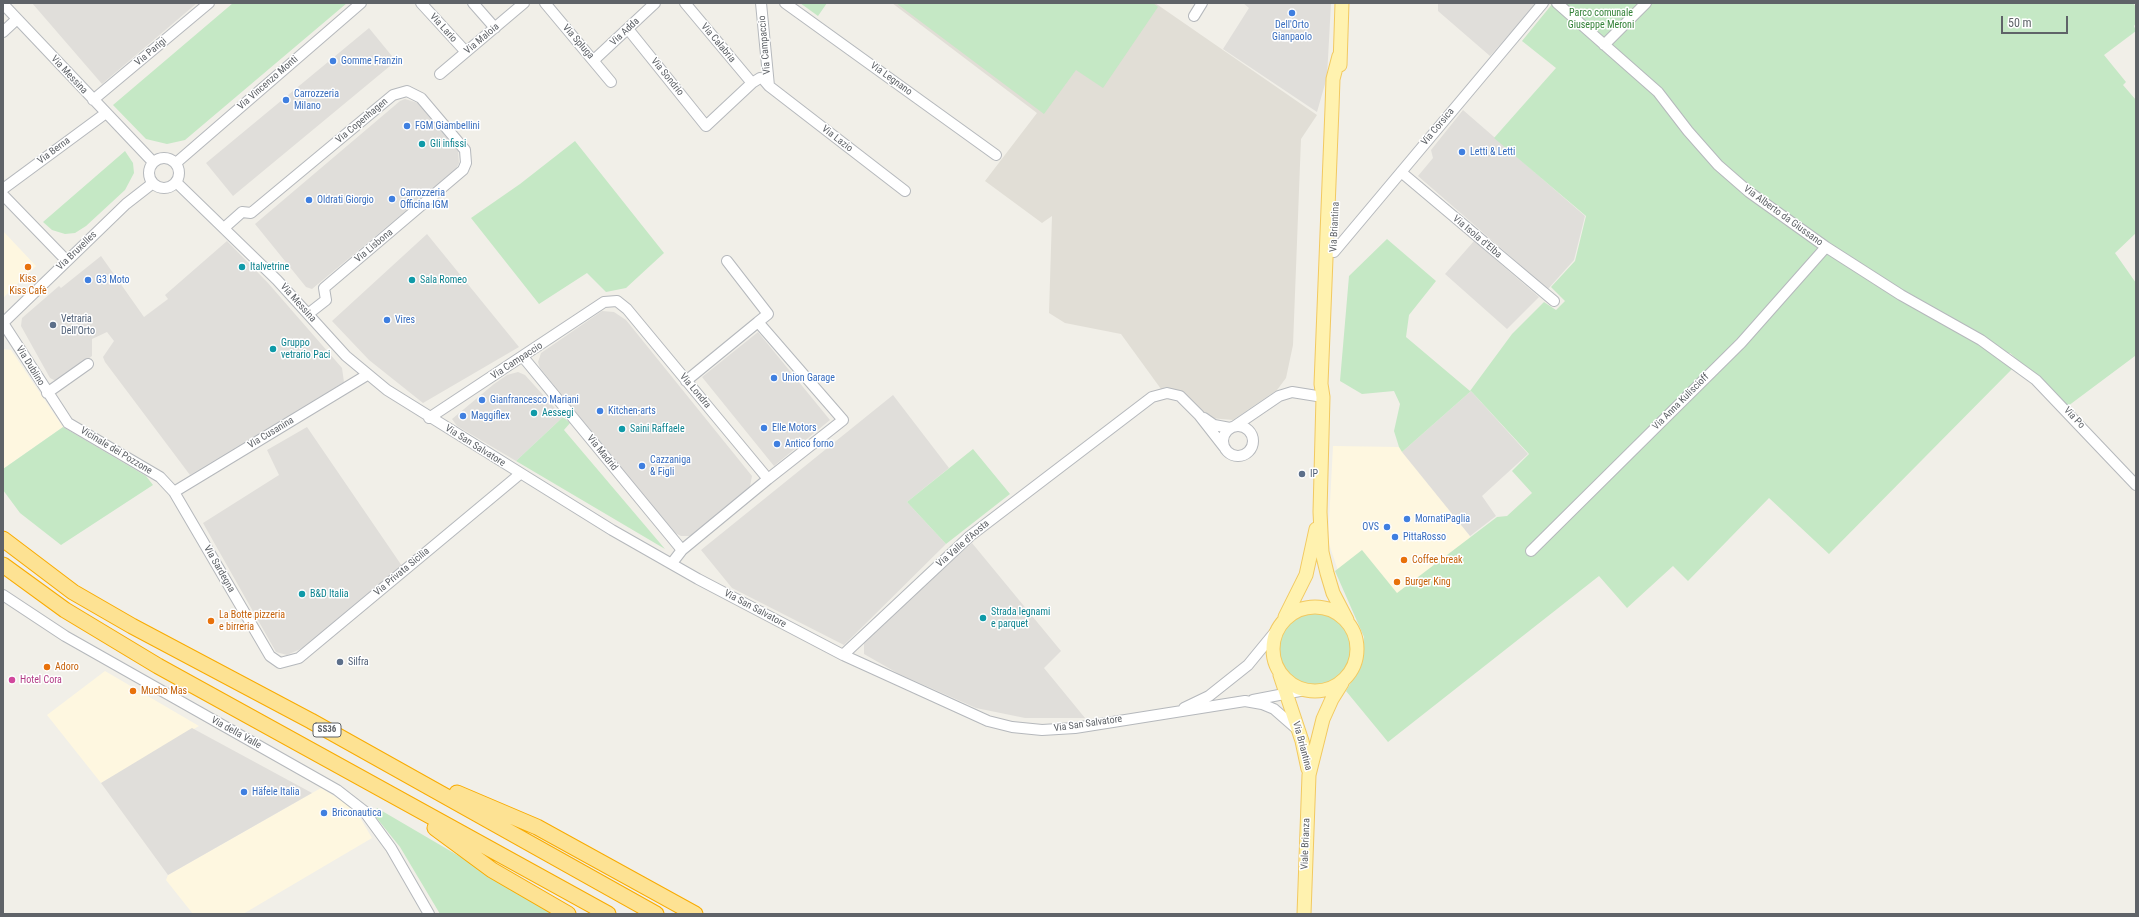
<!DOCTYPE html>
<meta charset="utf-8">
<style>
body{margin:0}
#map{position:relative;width:2139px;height:917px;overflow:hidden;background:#f1efe8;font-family:"Roboto Condensed",sans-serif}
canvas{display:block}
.frame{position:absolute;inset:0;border:4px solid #5f6368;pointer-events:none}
.scale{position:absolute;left:2001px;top:16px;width:67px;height:18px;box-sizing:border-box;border:2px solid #5f6368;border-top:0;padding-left:5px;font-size:12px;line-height:14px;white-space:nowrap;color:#5f6368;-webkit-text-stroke:3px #fff;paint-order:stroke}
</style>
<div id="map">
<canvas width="2139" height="917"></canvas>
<div class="frame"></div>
<div class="scale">50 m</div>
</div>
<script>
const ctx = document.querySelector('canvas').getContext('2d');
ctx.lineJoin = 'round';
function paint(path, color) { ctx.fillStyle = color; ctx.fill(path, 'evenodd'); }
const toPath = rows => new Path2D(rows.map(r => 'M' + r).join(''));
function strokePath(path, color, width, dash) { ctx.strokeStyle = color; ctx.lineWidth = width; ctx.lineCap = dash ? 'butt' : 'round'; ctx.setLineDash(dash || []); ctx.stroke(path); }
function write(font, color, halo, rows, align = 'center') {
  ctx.font = font + ' "Roboto Condensed",sans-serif'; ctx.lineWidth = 3; ctx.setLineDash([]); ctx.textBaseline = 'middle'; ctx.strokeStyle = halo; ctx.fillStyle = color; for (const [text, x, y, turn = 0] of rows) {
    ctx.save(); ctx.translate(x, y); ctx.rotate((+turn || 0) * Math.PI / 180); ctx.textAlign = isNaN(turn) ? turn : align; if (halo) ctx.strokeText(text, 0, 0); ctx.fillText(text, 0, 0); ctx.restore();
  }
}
paint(toPath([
 [3,231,36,266,3,298],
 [3,349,11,350,63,427,3,469],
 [1333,446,1399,447,1470,536,1479,569,1409,635,1344,588,1328,541],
 [105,671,199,726,101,783,47,715],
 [321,788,355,809,372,838,243,914,193,914,166,880,168,875]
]), '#fef7e0');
paint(toPath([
 [32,3,197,3,102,84],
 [1243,3,1331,3,1327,77,1317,112,1223,49,1249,8],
 [1438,3,1537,3,1490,56,1438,11],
 [369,28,396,61,233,196,206,163],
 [405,99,418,103,458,151,459,163,456,169,312,289,306,287,255,224,400,101],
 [1463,110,1585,216,1574,260,1548,289,1418,176,1433,158,1431,150],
 [427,234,519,347,423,403,369,360,332,321],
 [227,241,268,283,342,368,344,382,190,475,105,362,103,357,114,341,107,332,92,339,92,356,61,379,56,381,50,378,21,326,22,318,59,286,61,288,101,256,144,317,168,299,165,295],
 [1474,241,1539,297,1507,329,1445,274],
 [602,311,614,312,626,320,752,476,749,491,691,536,681,536,673,532,540,368,538,362,541,353],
 [758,332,830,420,774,466,702,377],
 [518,372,525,375,563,417,516,461,457,426,452,419,494,384,507,375],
 [1471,391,1528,454,1482,496,1496,516,1470,536,1402,452],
 [893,395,949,468,907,502,946,544,844,645,732,588,701,550],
 [307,427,402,566,305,647,287,655,276,652,203,523,279,475,267,450],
 [972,543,1061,651,1044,668,1085,718,1025,718,976,708,899,674,864,654,864,640],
 [192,728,312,793,168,875,101,783]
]), '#e0deda');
paint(toPath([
 [892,3,1155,3,1317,115,1301,139,1293,345,1286,378,1277,390,1233,420,1210,418,1184,394,1166,387,1161,389,1121,334,1065,323,1049,313,1052,216,1042,223,985,181,1037,113]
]), '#e1ded6');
paint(toPath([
 [233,3,347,3,185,140,167,144,146,139,113,105],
 [800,3,827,3,818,16],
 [896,3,1153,3,1158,7,1103,88,1076,70,1044,114],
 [1553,3,2133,3,2136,7,2136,23,2134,26,2136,31,2104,55,2126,82,2123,85,2136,100,2136,233,2115,253,2136,283,2136,357,2135,356,2068,406,2010,353,2005,357,2015,366,1829,554,1769,498,1688,581,1673,566,1627,608,1599,576,1388,742,1346,691,1362,664,1364,637,1335,571,1362,550,1397,593,1497,517,1507,516,1532,493,1512,471,1529,454,1471,391,1402,452,1399,447,1394,431,1400,404,1394,391,1362,394,1340,381,1349,276,1387,239,1436,281,1409,315,1406,337,1470,391,1512,334,1544,302,1556,310,1565,301,1551,287,1575,261,1586,216,1494,138,1556,68,1522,41],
 [575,141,664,253,626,288,606,292,587,273,539,304,471,218,520,184],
 [125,151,133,163,134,173,125,190,86,226,75,233,65,234,52,230,43,222],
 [563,417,570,423,564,430,665,549,516,461],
 [63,427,146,476,153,485,61,545,20,513,3,490,3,469],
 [973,449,1010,494,946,544,907,502],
 '1279 649a36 36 0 1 1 72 0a36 36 0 1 1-72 0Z',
 [377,808,558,914,440,914,400,847,375,816]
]), '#c5e8c5');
const minor = toPath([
 [421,3,466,52],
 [473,3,495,28],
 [545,3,611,82],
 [685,3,752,83],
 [761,3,769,86],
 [785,3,996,155],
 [1557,3,1658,92,1688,131,1718,165,1749,192,1826,247,1901,295,1981,340,2036,380,2136,485],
 [3,4,153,162],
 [1194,16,1202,3],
 [628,29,706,126,752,83,760,78,763,79,769,86,905,191],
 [3,32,17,19],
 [1604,45,1646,3],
 [594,60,655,3],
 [440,74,524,3],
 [93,100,209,3],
 '149 173a15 15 0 1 1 30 0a15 15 0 1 1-30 0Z',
 [176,163,361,3],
 [1401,172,1554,301],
 [176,182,277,280,346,356,387,390,612,530,698,579,843,655,988,721,1012,727,1042,730,1075,728,1245,701,1262,704,1274,709,1298,730],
 [3,189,106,113],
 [3,195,67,261],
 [224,228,242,212,251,213,393,95,407,91,421,98,465,150,466,163,463,170,324,288,326,300,308,314],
 [1334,252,1543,3],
 [727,261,768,314,758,322],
 [3,323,68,423,160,477,174,492,270,656,280,663,299,658,520,474],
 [3,323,126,204,153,183],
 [523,357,682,550],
 [686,381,758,322,843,420,768,479],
 [47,393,88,364],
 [429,418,604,302,617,301,627,309,768,479,682,550,672,563],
 [1204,418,1214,425,1230,428],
 '1223 441a15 15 0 1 1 30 0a15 15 0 1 1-30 0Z',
 [1235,426,1279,396,1292,392,1323,397],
 [174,492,367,375],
 [1531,551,1741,343,1826,247],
 [3,595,65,636,337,790,364,811,391,848,429,914],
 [843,655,970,536,1152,397,1167,393,1180,396,1199,415,1224,447],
 [1253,700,1305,690],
 [1184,708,1209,696,1248,665,1280,626]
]);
const major = toPath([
 [1339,56,1333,79,1332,108,1321,384,1323,397,1320,512,1322,552,1327,573,1333,593,1347,620],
 [1340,65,1342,3],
 '1273 649a42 42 0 1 1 84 0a42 42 0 1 1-84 0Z',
 [1285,617,1306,575,1316,529],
 [1280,675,1302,741,1308,769],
 [1304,914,1309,775,1323,719,1332,699,1342,683]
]);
const highway = toPath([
 [3,539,73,592,132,626,311,721,656,914],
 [3,565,65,610,158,666,608,914],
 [457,793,537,827,695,914],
 [435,828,492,870,568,914]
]);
strokePath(minor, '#b5b8bc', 12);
strokePath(major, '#f2c960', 15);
strokePath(highway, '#f9ab00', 17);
strokePath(minor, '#fff', 10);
strokePath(major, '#fff2af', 13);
strokePath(highway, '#fde293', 15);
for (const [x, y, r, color] of [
 [1292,13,4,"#3f7fe0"],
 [333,61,4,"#3f7fe0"],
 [286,100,4,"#3f7fe0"],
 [407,126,4,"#3f7fe0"],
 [422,144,4,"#0f9aa8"],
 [1462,152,4,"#3f7fe0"],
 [392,199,4,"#3f7fe0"],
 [309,200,4,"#3f7fe0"],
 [28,267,4,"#e8710a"],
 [242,267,4,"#0f9aa8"],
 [88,280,4,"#3f7fe0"],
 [412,280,4,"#0f9aa8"],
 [387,320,4,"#3f7fe0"],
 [53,325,4,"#5c6f8a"],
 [273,349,4,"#0f9aa8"],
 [774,378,4,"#3f7fe0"],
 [482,400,4,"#3f7fe0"],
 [600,411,4,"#3f7fe0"],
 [534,413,4,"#0f9aa8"],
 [463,416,4,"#3f7fe0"],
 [764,428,4,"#3f7fe0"],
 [622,429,4,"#0f9aa8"],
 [777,444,4,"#3f7fe0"],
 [642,466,4,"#3f7fe0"],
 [1302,474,4,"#5c6f8a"],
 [1407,519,4,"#3f7fe0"],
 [1387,527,4,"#3f7fe0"],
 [1395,537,4,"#3f7fe0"],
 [1404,560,4,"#e8710a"],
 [1397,582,4,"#e8710a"],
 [302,594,4,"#0f9aa8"],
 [983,618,4,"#0f9aa8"],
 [211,621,4,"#e8710a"],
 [340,662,4,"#5c6f8a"],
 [47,667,4,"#e8710a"],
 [12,680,4,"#d1479c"],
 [133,691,4,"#e8710a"],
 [244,792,4,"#3f7fe0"],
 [324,813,4,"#3f7fe0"]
]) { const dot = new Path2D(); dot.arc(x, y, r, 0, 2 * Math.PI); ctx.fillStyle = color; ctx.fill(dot); strokePath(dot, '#fff', 1.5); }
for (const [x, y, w] of [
 [327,730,28]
]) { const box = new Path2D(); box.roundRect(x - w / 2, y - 7, w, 14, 3); ctx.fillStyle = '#fff'; ctx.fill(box); strokePath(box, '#5f6368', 1); }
write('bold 9px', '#5f6368', null, [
 ["SS36",327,730]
]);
write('10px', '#348238', '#fff', [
 ["Parco comunale",1601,13],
 ["Giuseppe Meroni",1601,25]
]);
write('10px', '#366cbe', '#fff', [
 ["Dell'Orto",1292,25,"center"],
 ["Gianpaolo",1292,37,"center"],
 ["Gomme Franzin",341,61],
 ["Carrozzeria",294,94],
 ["Milano",294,106],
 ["FGM Giambellini",415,126],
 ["Letti & Letti",1470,152],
 ["Carrozzeria",400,193],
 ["Officina IGM",400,205],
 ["Oldrati Giorgio",317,200],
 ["G3 Moto",96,280],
 ["Vires",395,320],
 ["Union Garage",782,378],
 ["Gianfrancesco Mariani",490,400],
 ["Kitchen-arts",608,411],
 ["Maggiflex",471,416],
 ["Elle Motors",772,428],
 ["Antico forno",785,444],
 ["Cazzaniga",650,460],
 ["& Figli",650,472],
 ["MornatiPaglia",1415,519],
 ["OVS",1379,527,"right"],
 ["PittaRosso",1403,537],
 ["Häfele Italia",252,792],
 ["Briconautica",332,813]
], 'left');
write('10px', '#5f6368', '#fff', [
 ["Via Lario",443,28,48],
 ["Via Adda",625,32,-43],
 ["Via Maloia",482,39,-40],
 ["Via Spluga",578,42,49],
 ["Via Calabria",718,43,50],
 ["Via Campaccio",765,45,-95],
 ["Via Parigi",151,52,-40],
 ["Via Messina",69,75,47],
 ["Via Sondrio",667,77,51],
 ["Via Legnano",891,79,36],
 ["Via Vincenzo Monti",268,83,-41],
 ["Via Copenhagen",362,121,-40],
 ["Via Corsica",1438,127,-50],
 ["Via Lazio",837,139,38],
 ["Via Berna",54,151,-37],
 ["Via Alberto da Giussano",1783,216,36],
 ["Via Briantina",1335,227,-87],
 ["Via Isola d'Elba",1477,237,40],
 ["Via Lisbona",374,246,-40],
 ["Via Bruxelles",77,251,-44],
 ["Via Messina",298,303,48],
 ["Via Campaccio",517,361,-33],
 ["Via Dublino",30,366,58],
 ["Via Londra",695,391,50],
 ["Via Anna Kuliscioff",1681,402,-45],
 ["Via Po",2074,418,47],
 ["Via Cusanina",271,433,-31],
 ["Via San Salvatore",475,446,32],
 ["Vicinale dei Pozzone",116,451,31],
 ["Via Madrid",602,453,51],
 ["Via Valle d'Aosta",963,544,-41],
 ["Via Sardegna",219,569,60],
 ["Via Privata Sicilia",402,572,-40],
 ["Via San Salvatore",755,609,28],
 ["Via San Salvatore",1088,724,-8],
 ["Via della Valle",236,733,29],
 ["Via Briantina",1302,746,75],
 ["Viale Brianza",1306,844,-88]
]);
write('10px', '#0d838f', '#fff', [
 ["Gli infissi",430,144],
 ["Italvetrine",250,267],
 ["Sala Romeo",420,280],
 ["Gruppo",281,343],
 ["vetrario Paci",281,355],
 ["Aessegi",542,413],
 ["Saini Raffaele",630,429],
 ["B&D Italia",310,594],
 ["Strada legnami",991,612],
 ["e parquet",991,624]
], 'left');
write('10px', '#c56008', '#fff', [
 ["Kiss",28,279,"center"],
 ["Kiss Cafè",28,291,"center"],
 ["Coffee break",1412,560],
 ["Burger King",1405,582],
 ["La Botte pizzeria",219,615],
 ["e birreria",219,627],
 ["Adoro",55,667],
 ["Mucho Mas",141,691]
], 'left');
write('10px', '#4e5e75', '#fff', [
 ["Vetraria",61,319],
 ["Dell'Orto",61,331],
 ["IP",1310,474],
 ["Silfra",348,662]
], 'left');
write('10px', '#b23c85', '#fff', [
 ["Hotel Cora",20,680]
], 'left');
</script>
